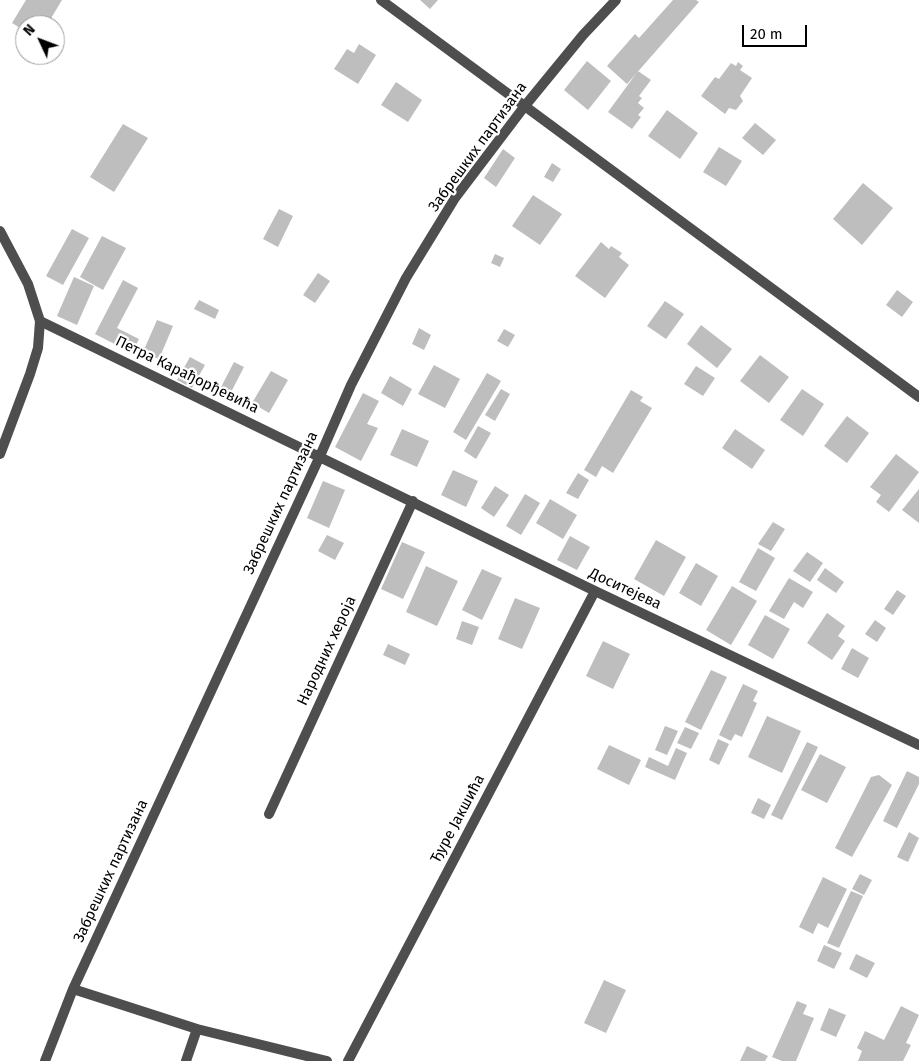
<!DOCTYPE html>
<meta charset="utf-8">
<style>
body{margin:0}
#map{position:relative;width:919px;height:1061px;overflow:hidden;background:#fff;font-family:"Fira Sans",sans-serif}
canvas{display:block}
.north{position:absolute;left:15px;top:15px;width:50px;height:50px;box-sizing:border-box;background:#fff;border:1px solid #999;border-radius:50%;rotate:313deg;font-size:14px;font-weight:700;line-height:20px;text-align:center;color:#000}
.north::after{content:'';display:block;margin:auto;width:18px;height:22px;background:#000;clip-path:polygon(50% 0,100% 100%,50% 72%,0 100%)}
.scale{position:absolute;left:742px;top:25px;width:65px;height:22px;box-sizing:border-box;border:2px solid #000;border-top:0;padding-left:6px;font-size:15px;line-height:18px;white-space:nowrap;color:#000;-webkit-text-stroke:4px #fff;paint-order:stroke}
</style>
<div id="map">
<canvas width="919" height="1061"></canvas>
<div class="north">N</div>
<div class="scale">20 m</div>
</div>
<script>
const ctx = document.querySelector('canvas').getContext('2d');
ctx.lineJoin = 'round';
function paint(path, color) { ctx.fillStyle = color; ctx.fill(path, 'evenodd'); }
const toPath = rows => new Path2D(rows.map(r => 'M' + r).join(''));
function strokePath(path, color, width, dash) { ctx.strokeStyle = color; ctx.lineWidth = width; ctx.lineCap = dash ? 'butt' : 'round'; ctx.setLineDash(dash || []); ctx.stroke(path); }
function write(font, color, halo, rows, align = 'center') {
  ctx.font = font + ' "Fira Sans",sans-serif'; ctx.lineWidth = 4.5; ctx.setLineDash([]); ctx.textBaseline = 'middle'; ctx.strokeStyle = halo; ctx.fillStyle = color; for (const [text, x, y, turn = 0] of rows) {
    ctx.save(); ctx.translate(x, y); ctx.rotate((+turn || 0) * Math.PI / 180); ctx.textAlign = isNaN(turn) ? turn : align; if (halo) ctx.strokeText(text, 0, 0); ctx.fillText(text, 0, 0); ctx.restore();
  }
}
paint(toPath([
 [26,0,62,0,47,25,25,25,25,31,12,23],
 [420,0,438,0,430,9],
 [673,0,696,0,699,2,627,84,607,66,635,34,639,38],
 [359,44,376,55,358,84,334,69,347,49,354,53],
 [587,61,611,81,588,110,564,90],
 [738,62,743,66,740,70,752,78,740,96,743,101,736,110,729,108,725,114,701,96,715,77,719,79,731,63,736,66],
 [638,71,651,80,639,96,642,98,638,103,644,108,638,115,641,117,632,129,608,112],
 [396,82,422,100,408,122,381,105],
 [667,110,698,133,680,159,648,136],
 [755,123,776,140,763,155,742,138],
 [123,124,148,138,114,192,90,177],
 [719,147,742,161,726,186,703,172],
 [503,149,515,158,496,187,484,178],
 [552,163,561,169,553,182,544,177],
 [863,183,893,208,862,245,833,219],
 [533,195,562,214,540,245,512,226],
 [279,209,293,216,278,247,263,239],
 [72,229,89,238,63,285,46,276],
 [102,236,126,248,103,290,80,277],
 [601,242,609,249,611,246,622,253,619,257,629,265,605,298,575,276],
 [495,254,504,258,500,267,491,263],
 [318,273,330,281,315,303,303,295],
 [74,277,94,286,77,325,57,316],
 [123,280,138,288,117,328,139,339,132,353,95,334],
 [897,290,913,302,902,317,886,305],
 [199,300,219,310,215,319,194,309],
 [665,301,684,314,666,339,647,326],
 [157,320,173,326,159,359,143,352],
 [701,325,732,349,717,368,687,344],
 [419,328,431,335,424,350,412,344],
 [504,329,515,335,508,347,497,341],
 [760,355,789,377,769,403,740,381],
 [190,357,205,365,192,388,177,380],
 [234,362,244,367,228,398,218,393],
 [434,365,460,379,445,408,418,394],
 [696,366,715,378,703,396,684,384],
 [271,371,288,380,269,413,252,403],
 [487,373,501,381,466,440,453,432],
 [390,376,412,389,403,406,381,393],
 [501,389,510,394,495,421,485,415],
 [802,389,824,404,803,436,780,420],
 [631,390,643,397,640,401,652,408,613,473,602,466,596,477,584,470],
 [363,393,379,401,367,424,378,428,361,461,335,447],
 [847,416,869,433,847,463,824,446],
 [478,426,491,433,476,459,464,451],
 [402,429,429,441,417,467,390,455],
 [735,429,765,450,752,469,722,448],
 [896,454,919,472,889,512,876,502,881,495,870,487],
 [453,470,478,481,466,507,441,495],
 [578,473,589,480,578,499,566,493],
 [323,481,345,490,329,528,307,518],
 [495,486,509,495,494,517,481,508],
 [919,489,919,523,902,510],
 [525,494,540,503,521,535,506,526],
 [550,499,577,515,563,539,536,523],
 [773,522,785,529,771,551,758,544],
 [327,535,344,543,335,560,318,551],
 [570,536,590,547,577,570,557,560],
 [656,540,686,557,664,596,634,579],
 [402,542,425,552,403,599,381,589],
 [758,548,775,558,756,591,739,582],
 [807,552,823,563,810,582,793,571],
 [696,563,718,576,701,606,679,593],
 [426,566,458,581,437,626,406,612],
 [825,568,844,582,836,593,817,580],
 [482,569,502,578,482,620,462,610],
 [789,578,813,592,803,608,794,602,784,619,769,611],
 [732,586,757,601,731,645,706,630],
 [897,590,906,596,893,615,884,609],
 [515,598,540,608,522,649,498,639],
 [827,613,845,626,838,636,845,641,832,660,807,643],
 [765,615,790,629,773,659,748,645],
 [875,620,886,628,877,642,865,634],
 [462,621,479,627,472,645,456,639],
 [603,641,630,654,613,689,586,676],
 [388,644,410,654,405,665,383,655],
 [852,648,869,658,858,678,841,669],
 [711,670,727,677,701,730,685,722],
 [743,684,758,691,753,701,757,703,742,737,735,734,731,741,719,735],
 [767,716,801,731,782,773,748,757],
 [665,726,678,731,667,755,655,750],
 [685,727,699,733,691,749,677,743],
 [718,739,729,744,719,765,709,760],
 [807,742,818,747,782,820,771,815],
 [609,745,641,760,629,785,597,769],
 [676,748,687,753,675,780,645,767,649,757,668,766],
 [820,754,846,767,827,803,801,790],
 [907,771,919,777,919,784,897,828,883,821],
 [879,775,892,785,852,857,835,848,871,777],
 [758,798,771,805,764,819,751,813],
 [909,832,919,838,908,862,897,857],
 [860,874,872,880,864,895,852,889],
 [823,877,847,889,828,928,818,923,813,934,799,927],
 [851,891,863,896,839,948,827,943],
 [824,945,842,953,834,969,817,961],
 [856,954,875,963,867,978,849,969],
 [604,980,626,990,606,1033,584,1023],
 [797,1001,807,1005,803,1014,814,1018,796,1061,782,1061,772,1057],
 [901,1006,919,1015,906,1043,911,1045,903,1061,858,1061,862,1051,857,1048,865,1031,884,1040],
 [829,1008,846,1015,836,1037,820,1030],
 [747,1046,768,1056,765,1061,740,1061]
]), '#bebebe');
strokePath(toPath([
 [0,231,28,284,40,321,38,348,30,374,0,454]
]), '#4e4e4e', 10);
strokePath(toPath([
 [381,0,919,397],
 [40,321,595,591,919,745],
 [269,814,413,501],
 [73,989,197,1029,327,1061],
 [45,1061,73,989,320,456,351,385,406,278,455,198,524,107,583,35,616,0],
 [186,1061,197,1029],
 [348,1061,595,591]
]), '#4e4e4e', 10);
write('15px', '#000', '#fff', [
 ["Забрешких партизана",478,147,-54],
 ["Петра Карађорђевића",187,375,26],
 ["Забрешких партизана",281,503,-65],
 ["Доситејева",625,589,25],
 ["Народних хероја",327,651,-65],
 ["Ђуре Јакшића",458,819,-62],
 ["Забрешких партизана",111,871,-65]
]);
</script>
